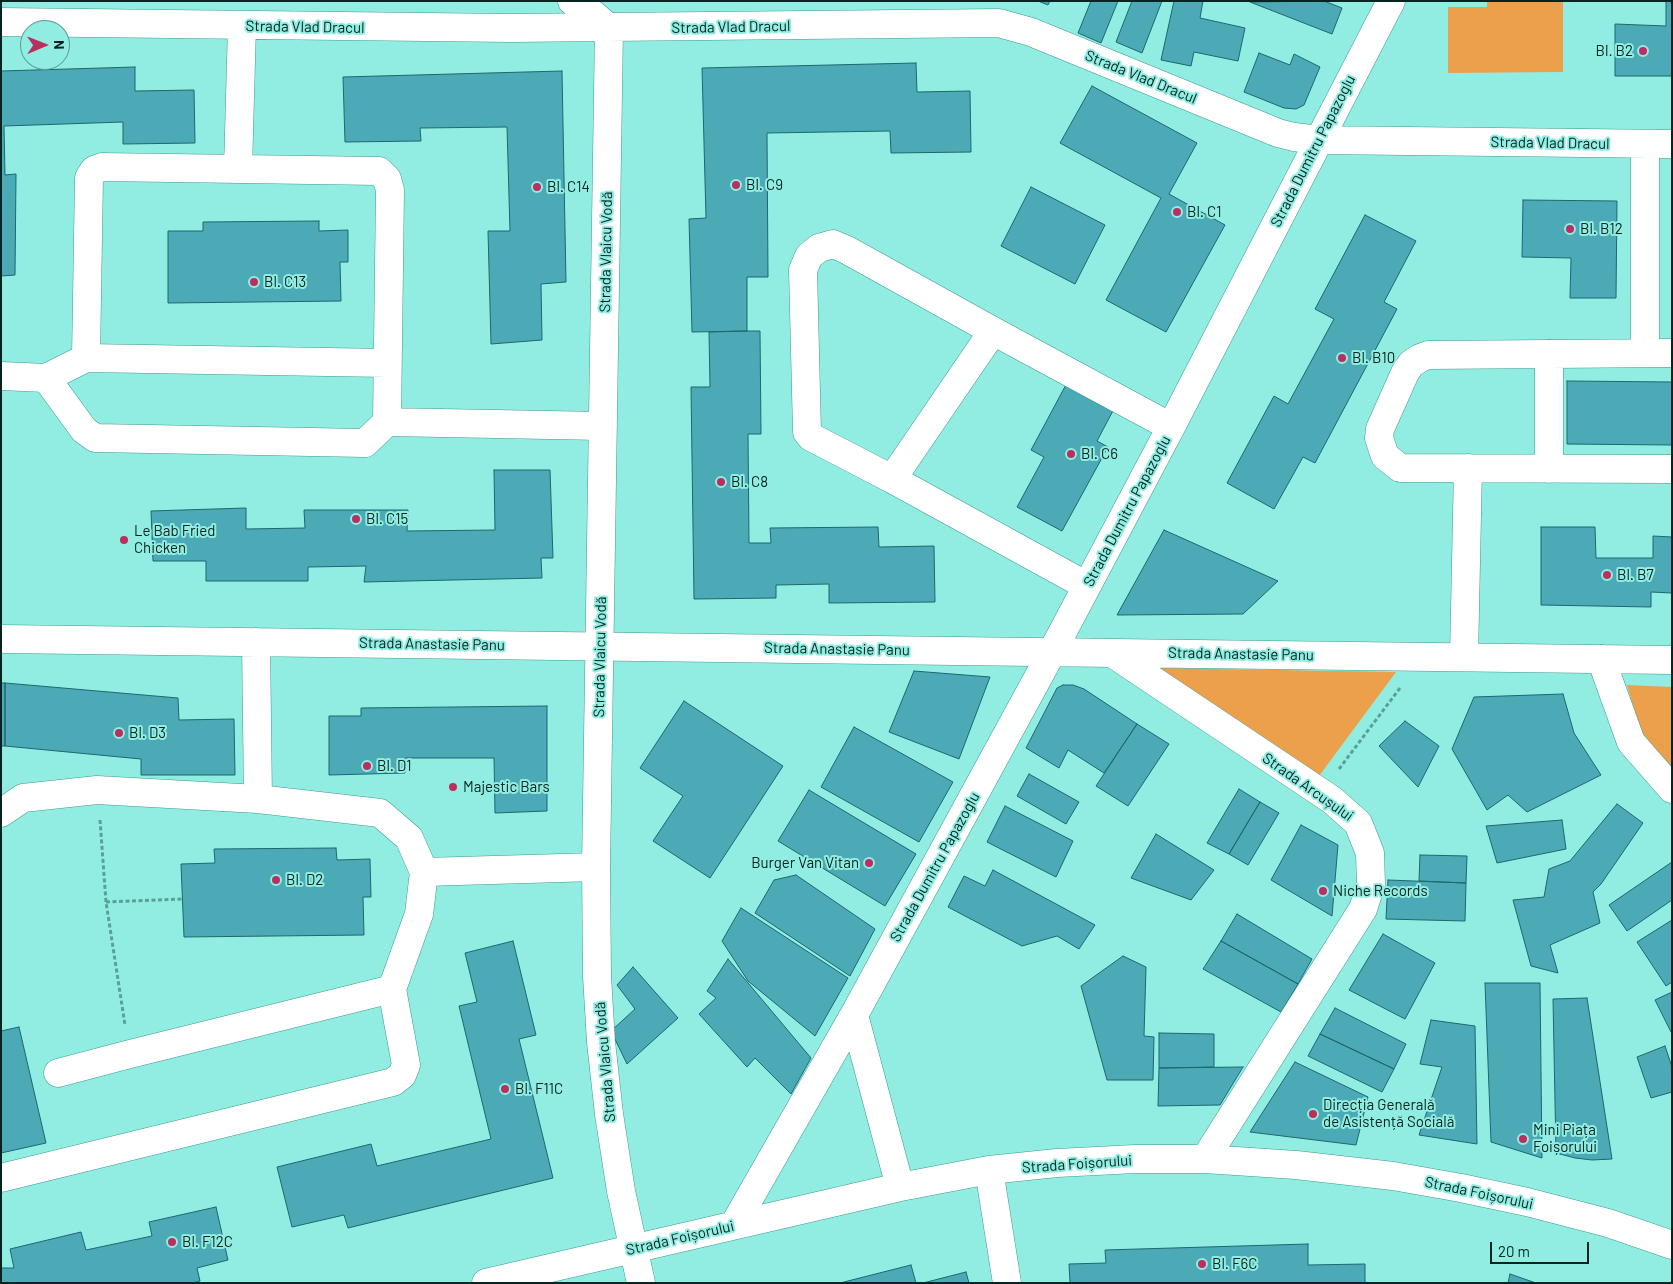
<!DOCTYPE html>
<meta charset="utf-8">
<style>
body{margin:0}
#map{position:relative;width:1673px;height:1284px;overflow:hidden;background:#91ede1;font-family:Barlow,sans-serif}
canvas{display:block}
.frame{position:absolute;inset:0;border:2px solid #052320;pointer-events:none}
.north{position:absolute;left:20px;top:20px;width:50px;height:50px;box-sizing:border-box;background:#91ede1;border:1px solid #599c94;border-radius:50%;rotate:89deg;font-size:14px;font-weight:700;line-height:20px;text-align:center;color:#052320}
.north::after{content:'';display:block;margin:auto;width:18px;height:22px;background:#bc2e5e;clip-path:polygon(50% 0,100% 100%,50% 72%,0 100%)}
.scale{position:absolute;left:1490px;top:1242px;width:99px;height:22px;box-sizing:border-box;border:2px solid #052320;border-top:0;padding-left:6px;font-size:15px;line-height:18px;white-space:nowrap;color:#052320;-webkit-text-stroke:4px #91ede1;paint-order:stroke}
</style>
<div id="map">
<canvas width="1673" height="1284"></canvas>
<div class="frame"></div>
<div class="north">N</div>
<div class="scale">20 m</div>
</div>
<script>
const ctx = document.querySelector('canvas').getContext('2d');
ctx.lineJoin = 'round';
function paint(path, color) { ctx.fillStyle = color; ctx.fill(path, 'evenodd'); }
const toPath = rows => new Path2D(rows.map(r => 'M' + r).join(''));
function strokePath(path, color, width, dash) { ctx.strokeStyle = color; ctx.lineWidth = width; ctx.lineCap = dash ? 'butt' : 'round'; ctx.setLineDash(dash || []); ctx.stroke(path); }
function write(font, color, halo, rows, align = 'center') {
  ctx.font = font + ' Barlow,sans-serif'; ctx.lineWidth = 4; ctx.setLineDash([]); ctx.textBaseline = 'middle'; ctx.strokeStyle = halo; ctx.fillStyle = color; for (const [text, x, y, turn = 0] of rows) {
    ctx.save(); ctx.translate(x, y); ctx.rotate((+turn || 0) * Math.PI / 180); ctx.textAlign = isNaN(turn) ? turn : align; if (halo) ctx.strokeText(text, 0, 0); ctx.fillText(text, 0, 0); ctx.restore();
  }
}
paint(toPath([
 [1487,1,1563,1,1563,72,1448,73,1448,7,1487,7],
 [1157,668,1396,672,1319,776],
 [1627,685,1672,687,1672,772,1643,740]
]), '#eca04c');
const building = toPath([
 [1038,1,1050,1,1048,5,1038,1],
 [1091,1,1118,1,1101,43,1078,33,1091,1],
 [1132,1,1162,1,1142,53,1116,42,1132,1],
 [1174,1,1203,1,1200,18,1245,28,1238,61,1194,52,1191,66,1161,60,1174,1],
 [1324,1,1342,8,1332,34,1250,2,1324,1],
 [1666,1,1672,1,1672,76,1615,76,1615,24,1666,26,1666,1],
 [1259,53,1290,65,1294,54,1320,67,1304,105,1296,109,1284,108,1244,92,1259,53],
 [916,63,917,92,970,91,971,152,891,153,890,131,767,133,768,277,747,277,747,331,692,332,689,219,706,218,702,68,916,63],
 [135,67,135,91,194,90,195,143,123,144,123,122,4,126,5,175,16,174,15,275,1,276,1,71,135,67],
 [562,71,566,282,541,284,542,340,491,344,488,231,510,231,507,127,420,128,421,141,345,142,343,77,562,71],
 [1092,86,1197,143,1169,194,1225,225,1166,332,1106,300,1161,198,1060,143,1092,86],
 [1031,187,1105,225,1075,284,1001,246,1031,187],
 [1523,200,1617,201,1616,298,1570,298,1571,258,1522,257,1523,200],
 [1365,215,1416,241,1384,302,1397,309,1315,463,1303,457,1274,509,1227,483,1274,396,1288,404,1334,319,1315,309,1365,215],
 [319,221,319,231,348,230,348,262,340,262,341,301,168,303,168,231,203,231,203,222,319,221],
 [747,331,760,331,761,434,748,434,749,543,771,543,770,528,878,527,879,547,934,546,935,602,829,603,829,584,776,585,776,598,694,599,691,387,710,387,709,332,747,331],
 [1068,381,1115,407,1097,441,1108,447,1062,531,1017,507,1044,457,1031,450,1068,381],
 [1567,381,1672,382,1672,445,1567,444,1567,381],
 [494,470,550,470,553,558,541,558,542,578,364,582,366,566,308,567,308,581,206,581,206,561,153,561,151,511,246,508,246,529,305,528,304,510,408,510,407,531,495,530,494,470],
 [1541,527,1595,527,1596,558,1653,558,1653,536,1672,537,1672,593,1651,592,1651,607,1541,605,1541,527],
 [1164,530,1278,581,1243,614,1117,615,1164,530],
 [914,671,990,677,959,759,889,732,914,671],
 [1,683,5,683,5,746,1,746,1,683],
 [5,683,178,698,179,720,234,719,235,775,141,775,141,759,5,746,5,683],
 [1063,685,1073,685,1084,689,1137,724,1104,773,1068,750,1059,768,1026,748,1057,688,1063,685],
 [1563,694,1574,733,1601,775,1527,812,1508,795,1487,810,1452,749,1474,697,1563,694],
 [684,701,783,766,710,878,653,841,683,796,640,768,684,701],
 [547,706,547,811,495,813,494,758,405,758,405,773,329,775,329,716,361,716,361,708,547,706],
 [1405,721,1439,746,1418,787,1379,746,1405,721],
 [1137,724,1169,744,1128,806,1096,786,1137,724],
 [854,727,953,782,919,842,821,787,854,727],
 [1029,774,1079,802,1066,824,1017,796,1029,774],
 [1239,789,1260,802,1229,854,1207,843,1239,789],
 [809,790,916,854,885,906,778,841,809,790],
 [1260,802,1279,813,1248,865,1229,854,1260,802],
 [1617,804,1643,823,1601,884,1593,892,1600,923,1550,945,1558,973,1531,966,1513,900,1544,897,1549,869,1570,861,1617,804],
 [1005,806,1073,841,1056,877,987,842,1005,806],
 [1562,820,1566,849,1497,863,1486,826,1562,820],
 [1301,825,1338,845,1332,916,1271,880,1301,825],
 [1156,834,1214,870,1191,900,1131,878,1156,834],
 [336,848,337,860,370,859,371,897,363,897,364,935,184,937,181,864,215,863,214,849,336,848],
 [1420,855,1467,856,1466,883,1419,881,1420,855],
 [1672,862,1672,900,1627,931,1609,905,1672,862],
 [993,870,1095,925,1079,949,1057,936,1022,946,948,907,964,876,985,886,993,870],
 [796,875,875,929,850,976,755,913,774,880,796,875],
 [1388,880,1466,883,1465,921,1386,919,1388,880],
 [741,908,848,978,815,1036,748,981,722,941,741,908],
 [1237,914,1312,959,1298,984,1221,941,1237,914],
 [1672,920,1672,982,1666,986,1637,942,1672,920],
 [1383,934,1435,963,1405,1019,1349,990,1383,934],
 [513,941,536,1035,519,1039,553,1178,348,1228,344,1215,292,1227,277,1167,371,1144,377,1166,491,1139,459,1006,477,1002,465,953,513,941],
 [1221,941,1298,984,1281,1012,1203,969,1221,941],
 [1123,956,1146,967,1144,1036,1154,1037,1153,1080,1107,1080,1081,986,1123,956],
 [728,959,811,1058,791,1094,755,1058,747,1067,699,1014,716,998,707,991,728,959],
 [633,967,678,1018,627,1064,611,1031,635,1009,617,985,633,967],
 [1485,983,1540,983,1542,1158,1491,1142,1485,983],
 [1672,992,1672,1032,1671,1032,1655,1000,1672,992],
 [1587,998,1612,1159,1592,1160,1575,1158,1556,1153,1553,999,1587,998],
 [1335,1008,1406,1044,1394,1069,1320,1034,1335,1008],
 [1431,1020,1475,1026,1477,1144,1419,1135,1442,1067,1420,1064,1431,1020],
 [19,1027,46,1143,1,1153,1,1031,19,1027],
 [1159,1033,1214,1034,1214,1067,1159,1068,1159,1033],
 [1320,1034,1394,1069,1382,1092,1308,1056,1320,1034],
 [1665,1046,1672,1067,1672,1092,1651,1098,1637,1057,1665,1046],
 [1295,1062,1368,1097,1356,1145,1250,1132,1295,1062],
 [1243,1067,1220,1105,1158,1106,1159,1068,1243,1067],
 [216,1207,228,1260,197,1268,200,1281,192,1283,1,1283,1,1268,14,1268,10,1249,81,1232,86,1250,152,1236,149,1222,216,1207],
 [1308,1244,1308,1265,1365,1264,1365,1283,1070,1283,1069,1264,1106,1263,1105,1250,1308,1244],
 [911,1265,916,1283,840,1283,911,1265],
 [966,1272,969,1283,923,1283,966,1272],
 [1510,1274,1536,1283,1508,1283,1510,1274]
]);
paint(building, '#4baab5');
strokePath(building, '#1c6770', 1);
const minor = toPath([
 [572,1,594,15,609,28],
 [1,22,511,28,999,23,1031,32,1278,133,1294,137,1319,140,1672,144],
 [609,28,596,867,597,976,601,1042,609,1114,621,1191,641,1283],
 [238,169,242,26],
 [1645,353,1645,144],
 [1672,353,1428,355,1420,358,1411,364,1405,373,1380,429,1379,438,1385,456,1400,468,1672,469],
 [86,358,387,363],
 [1,376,46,378,86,358,89,178,94,170,102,167,379,171,387,179,390,190,387,422],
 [46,378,84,430,95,438,365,443,387,422,603,426],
 [1549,469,1549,354],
 [892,479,993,331],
 [1087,586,892,479,811,437,807,432,803,270,809,256,819,248,833,244,847,250,993,331,1171,427],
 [1,639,1672,660],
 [256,642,258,799],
 [1112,653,1332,800,1358,823,1370,853,1371,884,1363,909,1205,1159],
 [1464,657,1468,468],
 [1601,659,1631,742,1672,789],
 [1,813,23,798,97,790,258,799,380,813,409,838,424,872,419,914,392,989,406,1065,402,1075,393,1082,1,1178],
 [424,872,596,867],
 [854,1015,900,1187],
 [58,1073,130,1054,392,989],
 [989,1170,1007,1283],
 [734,1225,854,1015,1052,652,1171,427,1391,1],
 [486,1283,900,1187,989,1170,1057,1163,1135,1159,1205,1159,1296,1165,1393,1176,1461,1188,1527,1202,1608,1223,1672,1245]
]);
strokePath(minor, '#3b9a90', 29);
strokePath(toPath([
 [1339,769,1400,688],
 [100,820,106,902,125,1025],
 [106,902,182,899]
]), '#5ba097', 3, [4, 2.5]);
strokePath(minor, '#fff', 28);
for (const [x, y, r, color] of [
 [1643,51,5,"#bc2e5e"],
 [736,185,5,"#bc2e5e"],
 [537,187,5,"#bc2e5e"],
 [1177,212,5,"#bc2e5e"],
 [1570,229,5,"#bc2e5e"],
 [254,282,5,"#bc2e5e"],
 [1342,358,5,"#bc2e5e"],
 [1071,454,5,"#bc2e5e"],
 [721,482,5,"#bc2e5e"],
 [356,519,5,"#bc2e5e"],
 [124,540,5,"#bc2e5e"],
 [1607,575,5,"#bc2e5e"],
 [119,733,5,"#bc2e5e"],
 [367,766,5,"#bc2e5e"],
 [453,787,5,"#bc2e5e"],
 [869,863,5,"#bc2e5e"],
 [276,880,5,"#bc2e5e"],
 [1323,891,5,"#bc2e5e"],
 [505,1089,5,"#bc2e5e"],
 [1313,1114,5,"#bc2e5e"],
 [1523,1139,5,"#bc2e5e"],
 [172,1242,5,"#bc2e5e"],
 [1202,1264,5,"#bc2e5e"]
]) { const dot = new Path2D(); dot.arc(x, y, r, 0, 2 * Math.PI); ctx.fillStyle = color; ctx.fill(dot); strokePath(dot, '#91ede1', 2); }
write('15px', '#052320', '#91ede1', [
 ["Strada Vlad Dracul",305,27,1],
 ["Strada Vlad Dracul",731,27,-1],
 ["Strada Vlad Dracul",1141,77,22],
 ["Strada Vlad Dracul",1550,143,1],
 ["Strada Dumitru Papazoglu",1313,151,-63],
 ["Strada Vlaicu Vodă",606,252,-89],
 ["Strada Dumitru Papazoglu",1127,511,-62],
 ["Strada Anastasie Panu",432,644,1],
 ["Strada Anastasie Panu",837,649,1],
 ["Strada Anastasie Panu",1241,654,1],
 ["Strada Vlaicu Vodă",600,657,-89],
 ["Strada Arcușului",1308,787,35],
 ["Strada Dumitru Papazoglu",935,867,-61],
 ["Strada Vlaicu Vodă",605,1062,-95],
 ["Strada Foișorului",1077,1164,-4],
 ["Strada Foișorului",1479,1193,12],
 ["Strada Foișorului",680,1238,-13]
]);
write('15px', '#052320', '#91ede1', [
 ["Bl. B2",1633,51,"right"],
 ["Bl. C9",746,185],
 ["Bl. C14",547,187],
 ["Bl. C1",1187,212],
 ["Bl. B12",1580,229],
 ["Bl. C13",264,282],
 ["Bl. B10",1352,358],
 ["Bl. C6",1081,454],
 ["Bl. C8",731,482],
 ["Bl. C15",366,519],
 ["Le Bab Fried",134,531],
 ["Chicken",134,548],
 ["Bl. B7",1617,575],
 ["Bl. D3",129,733],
 ["Bl. D1",377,766],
 ["Majestic Bars",463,787],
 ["Burger Van Vitan",859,863,"right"],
 ["Bl. D2",286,880],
 ["Niche Records",1333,891],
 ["Bl. F11C",515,1089],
 ["Direcția Generală",1323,1105],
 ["de Asistență Socială",1323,1122],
 ["Mini Piața",1533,1130],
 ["Foișorului",1533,1147],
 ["Bl. F12C",182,1242],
 ["Bl. F6C",1212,1264]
], 'left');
</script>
